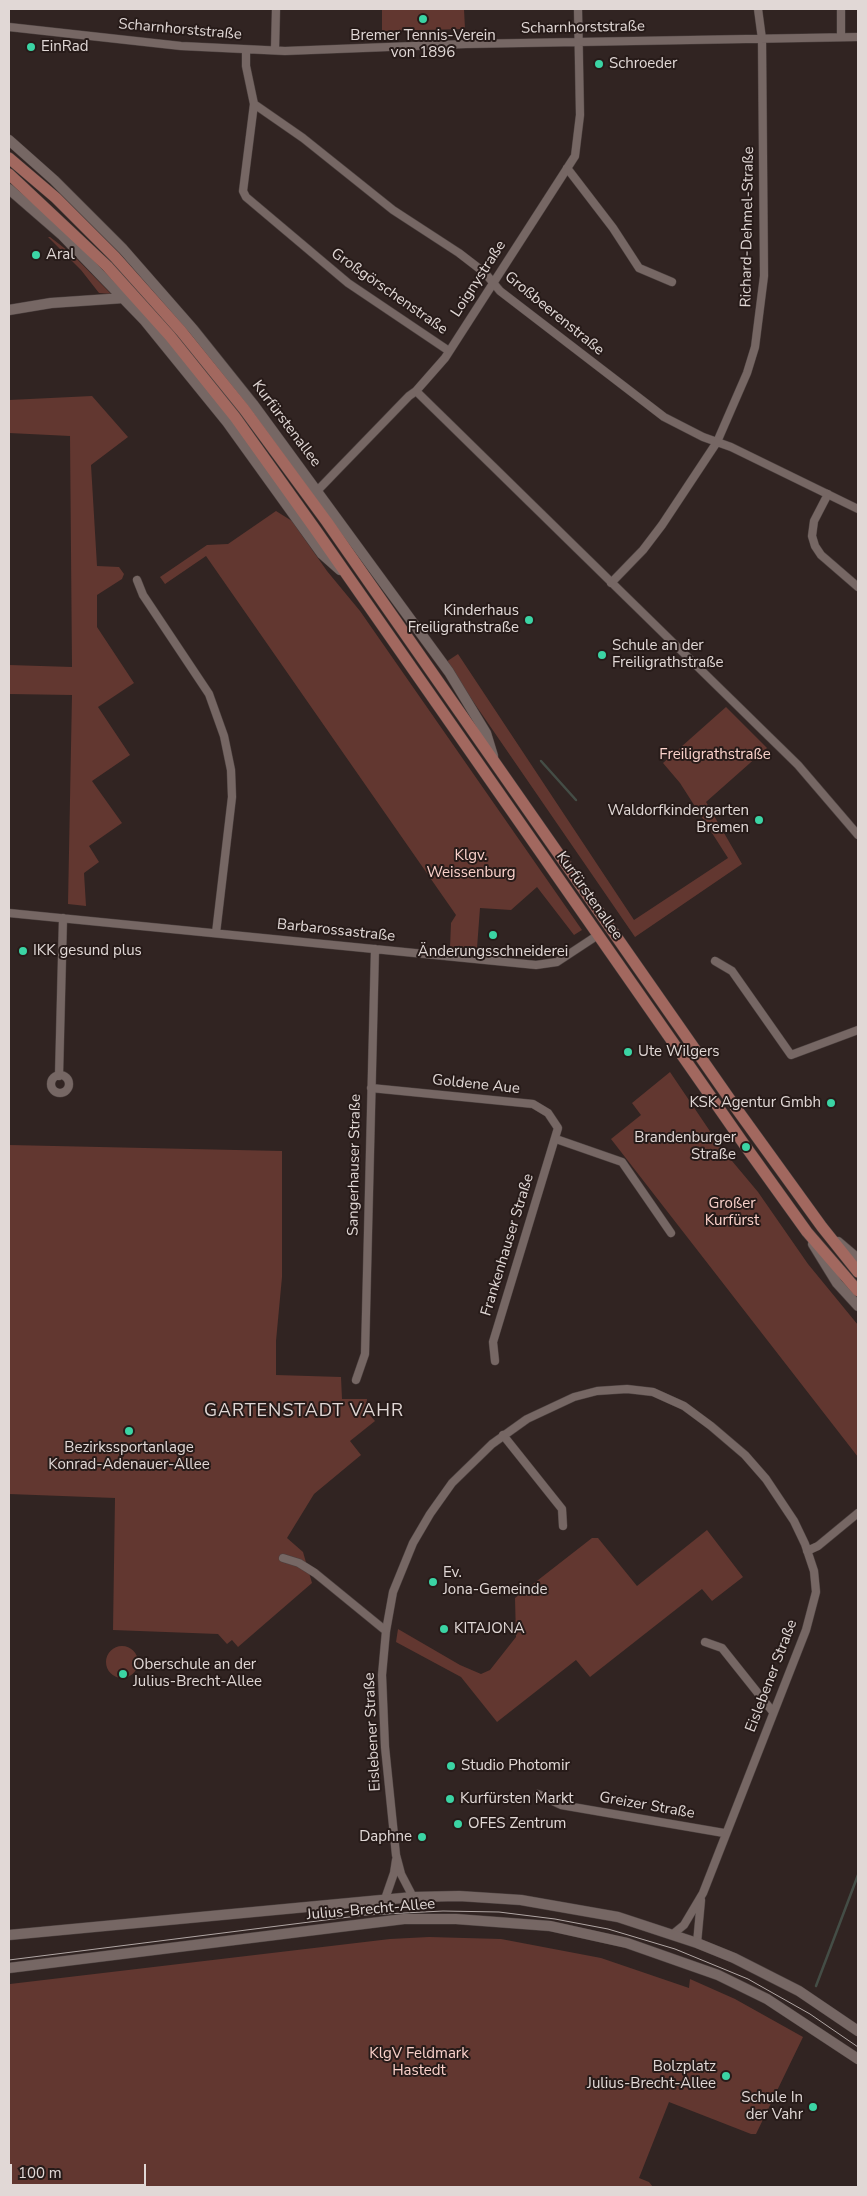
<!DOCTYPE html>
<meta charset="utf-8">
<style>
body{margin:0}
#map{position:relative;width:867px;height:2196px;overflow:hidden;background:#312422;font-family:"Nunito Sans",sans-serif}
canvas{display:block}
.frame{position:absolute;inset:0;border:10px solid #e1d8d6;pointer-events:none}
.scale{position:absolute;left:10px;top:2164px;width:136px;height:22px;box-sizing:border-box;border:2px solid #e1d8d6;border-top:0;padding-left:6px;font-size:15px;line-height:18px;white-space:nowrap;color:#e1d8d6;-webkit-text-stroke:4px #271b19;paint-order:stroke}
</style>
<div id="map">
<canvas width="867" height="2196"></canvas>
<div class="frame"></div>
<div class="scale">100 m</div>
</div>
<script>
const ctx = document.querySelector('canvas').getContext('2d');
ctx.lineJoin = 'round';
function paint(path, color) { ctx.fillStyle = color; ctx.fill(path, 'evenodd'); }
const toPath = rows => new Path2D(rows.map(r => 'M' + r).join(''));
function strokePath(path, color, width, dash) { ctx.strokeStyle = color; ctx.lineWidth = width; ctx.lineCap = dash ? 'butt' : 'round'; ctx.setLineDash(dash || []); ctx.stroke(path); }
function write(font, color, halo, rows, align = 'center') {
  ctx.font = font + ' "Nunito Sans",sans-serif'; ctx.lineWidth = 4; ctx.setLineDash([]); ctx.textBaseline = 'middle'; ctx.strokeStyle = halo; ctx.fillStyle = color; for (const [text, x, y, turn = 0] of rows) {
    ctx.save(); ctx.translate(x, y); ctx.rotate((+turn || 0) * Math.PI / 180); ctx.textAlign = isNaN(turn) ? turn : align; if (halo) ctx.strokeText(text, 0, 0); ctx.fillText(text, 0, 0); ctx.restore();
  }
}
paint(toPath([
 [382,9,464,9,465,29,382,31],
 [48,237,50,237,72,254,111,294,99,293,81,270],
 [92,396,128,437,91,465,97,566,119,567,124,574,122,579,97,595,97,627,134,683,98,707,130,755,92,781,122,823,89,846,99,862,84,873,86,906,68,904,72,695,9,694,9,665,72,667,70,436,9,433,9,400],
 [276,511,292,521,327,571,360,611,582,930,574,935,537,887,511,910,480,908,477,948,450,948,451,923,456,915,206,556,165,584,160,577,207,545,228,544],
 [458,654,634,920,728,858,680,783,663,763,726,707,767,748,706,802,742,864,635,937,446,662],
 [670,1072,722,1149,758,1192,808,1264,858,1325,858,1457,611,1139,641,1115,632,1103],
 [9,1145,282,1151,282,1277,276,1341,276,1375,341,1377,342,1399,367,1399,366,1411,375,1421,350,1441,361,1455,314,1494,287,1538,303,1552,312,1583,238,1647,232,1640,227,1644,218,1634,113,1630,115,1498,9,1494],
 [707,1530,743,1577,712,1601,702,1589,590,1677,576,1660,497,1722,461,1677,396,1642,398,1629,460,1665,481,1674,490,1670,516,1637,515,1598,592,1538,598,1538,637,1586],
 '106 1662a16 16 0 1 1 32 0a16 16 0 1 1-32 0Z',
 [429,1937,501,1939,601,1958,689,1988,690,1979,735,1999,803,2037,756,2134,751,2134,669,2102,639,2178,649,2182,653,2187,9,2187,10,1984,390,1939]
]), '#623730');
strokePath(toPath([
 [541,761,576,800],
 [816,1986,858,1875]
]), '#444d46', 2.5);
const minor = toPath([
 [841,9,841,37],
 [9,27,181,46,285,51,466,44,858,37],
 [246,50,246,66,254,104,243,191,246,197,348,283,449,351],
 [275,50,276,9],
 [254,104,303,138,393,210,459,253,485,273,500,291,664,417,703,437,731,447,858,509],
 [567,168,613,228,639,268,672,282],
 [416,391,798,765,858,835],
 [317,491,409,396,416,391,445,358,575,156,580,115,578,9],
 [828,494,814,521,812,536,815,546,821,555,858,587],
 [137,580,143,595,209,694,224,736,231,770,232,797,216,933],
 [611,583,643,550,662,525,717,442,747,373,755,347,764,276,762,39,758,9],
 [9,913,536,965,557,962,598,935],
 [715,961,732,971,791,1055,858,1030],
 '51 1084a9 9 0 1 1 18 0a9 9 0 1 1-18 0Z',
 [59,1076,63,918],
 [371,1088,533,1104,548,1113,558,1128,493,1342,495,1361],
 [556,1139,622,1162,671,1233],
 [356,1380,365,1354,375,949],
 [503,1435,562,1509,563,1526],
 [807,1551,818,1546,858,1513],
 [283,1558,299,1563,315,1573,386,1631],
 [705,1642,722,1648,773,1712],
 [538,1794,561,1805,724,1833],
 [413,1897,401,1874,396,1855,385,1747,382,1675,386,1631,393,1592,413,1543,430,1514,452,1483,492,1444,527,1419,574,1397,597,1391,627,1389,653,1392,684,1406,711,1426,745,1455,766,1479,794,1521,805,1544,814,1571,816,1592,806,1630,703,1893,684,1925,673,1934],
 [385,1899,394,1873,396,1860],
 [697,1943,701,1900]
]);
const secondary = toPath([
 [9,140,54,180,123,249,193,329,253,404,449,672,486,733,493,756],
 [9,189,62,235,145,321,227,422,322,554,340,570],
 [9,310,51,303,124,298],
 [838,1242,858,1259],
 [813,1244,837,1283,858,1306],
 [9,1935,413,1897,459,1896,521,1900,618,1917,697,1943,734,1958,799,1991,858,2031],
 [9,1968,404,1919,456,1919,550,1926,627,1943,718,1975,767,1999,858,2059]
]);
const primary = toPath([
 [9,158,56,198,115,257,181,331,244,409,327,522,736,1108,822,1227,858,1272],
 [9,174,107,266,170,336,235,417,315,529,746,1147,807,1232,858,1291]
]);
strokePath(minor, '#4d4240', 9);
strokePath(secondary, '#4d4240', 11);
strokePath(primary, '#4d4240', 12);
strokePath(minor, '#766764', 8);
strokePath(secondary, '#766764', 10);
strokePath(primary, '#a2685f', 11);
strokePath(toPath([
 [9,1960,365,1915,443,1911,499,1912,555,1919,608,1929,675,1949,748,1979,810,2014,858,2047]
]), '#b1a7a5', 1);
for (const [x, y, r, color] of [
 [423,19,5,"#3bd4a4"],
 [31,47,5,"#3bd4a4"],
 [599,64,5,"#3bd4a4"],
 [36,255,5,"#3bd4a4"],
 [529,620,5,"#3bd4a4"],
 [602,655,5,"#3bd4a4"],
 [759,820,5,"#3bd4a4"],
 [493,935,5,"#3bd4a4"],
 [23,951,5,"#3bd4a4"],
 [628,1052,5,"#3bd4a4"],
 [831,1103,5,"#3bd4a4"],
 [746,1147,5,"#3bd4a4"],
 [129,1431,5,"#3bd4a4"],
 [433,1582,5,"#3bd4a4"],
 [444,1629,5,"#3bd4a4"],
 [123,1674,5,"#3bd4a4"],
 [451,1766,5,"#3bd4a4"],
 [450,1799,5,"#3bd4a4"],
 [458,1824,5,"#3bd4a4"],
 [422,1837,5,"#3bd4a4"],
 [726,2076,5,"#3bd4a4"],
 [813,2107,5,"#3bd4a4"]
]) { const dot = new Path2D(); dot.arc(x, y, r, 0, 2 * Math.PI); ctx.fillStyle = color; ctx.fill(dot); strokePath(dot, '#271b19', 2); }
write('15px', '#e1d8d6', '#271b19', [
 ["Scharnhorststraße",583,28,-1],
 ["Scharnhorststraße",180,30,5],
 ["Richard-Dehmel-Straße",748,227,-89],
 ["Loignystraße",479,279,-57],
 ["Großgörschenstraße",389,292,35],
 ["Großbeerenstraße",554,314,39],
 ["Kurfürstenallee",286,424,53],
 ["Kurfürstenallee",589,896,55],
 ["Barbarossastraße",336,931,6],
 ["Goldene Aue",476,1085,6],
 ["Sangerhauser Straße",355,1165,-89],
 ["Frankenhauser Straße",508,1245,-73],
 ["Eislebener Straße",772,1676,-69],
 ["Eislebener Straße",373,1732,-93],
 ["Greizer Straße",647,1806,10],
 ["Julius-Brecht-Allee",371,1910,-5]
]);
write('15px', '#e1d8d6', '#271b19', [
 ["Bremer Tennis-Verein",423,36,"center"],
 ["von 1896",423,53,"center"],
 ["EinRad",41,47],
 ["Schroeder",609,64],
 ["Aral",46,255],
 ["Kinderhaus",519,611,"right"],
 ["Freiligrathstraße",519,628,"right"],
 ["Schule an der",612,646],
 ["Freiligrathstraße",612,663],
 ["Waldorfkindergarten",749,811,"right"],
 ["Bremen",749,828,"right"],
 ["IKK gesund plus",33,951],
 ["Änderungsschneiderei",493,952,"center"],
 ["Ute Wilgers",638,1052],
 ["KSK Agentur Gmbh",821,1103,"right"],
 ["Brandenburger",736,1138,"right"],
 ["Straße",736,1155,"right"],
 ["Bezirkssportanlage",129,1448,"center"],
 ["Konrad-Adenauer-Allee",129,1465,"center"],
 ["Ev.",443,1573],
 ["Jona-Gemeinde",443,1590],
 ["KITAJONA",454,1629],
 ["Oberschule an der",133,1665],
 ["Julius-Brecht-Allee",133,1682],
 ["Studio Photomir",461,1766],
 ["Kurfürsten Markt",460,1799],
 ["OFES Zentrum",468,1824],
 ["Daphne",412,1837,"right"],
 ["Bolzplatz",716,2067,"right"],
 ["Julius-Brecht-Allee",716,2084,"right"],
 ["Schule In",803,2098,"right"],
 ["der Vahr",803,2115,"right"]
], 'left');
write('15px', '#fbd2cb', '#271b19', [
 ["Freiligrathstraße",715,755],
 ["Klgv.",471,856],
 ["Weissenburg",471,873],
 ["Großer",732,1204],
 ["Kurfürst",732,1221],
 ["KlgV Feldmark",419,2054],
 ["Hastedt",419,2071]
]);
ctx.letterSpacing = '1px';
write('18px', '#e1d8d6', '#271b19', [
 ["GARTENSTADT VAHR",304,1412]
]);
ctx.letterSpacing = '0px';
</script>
